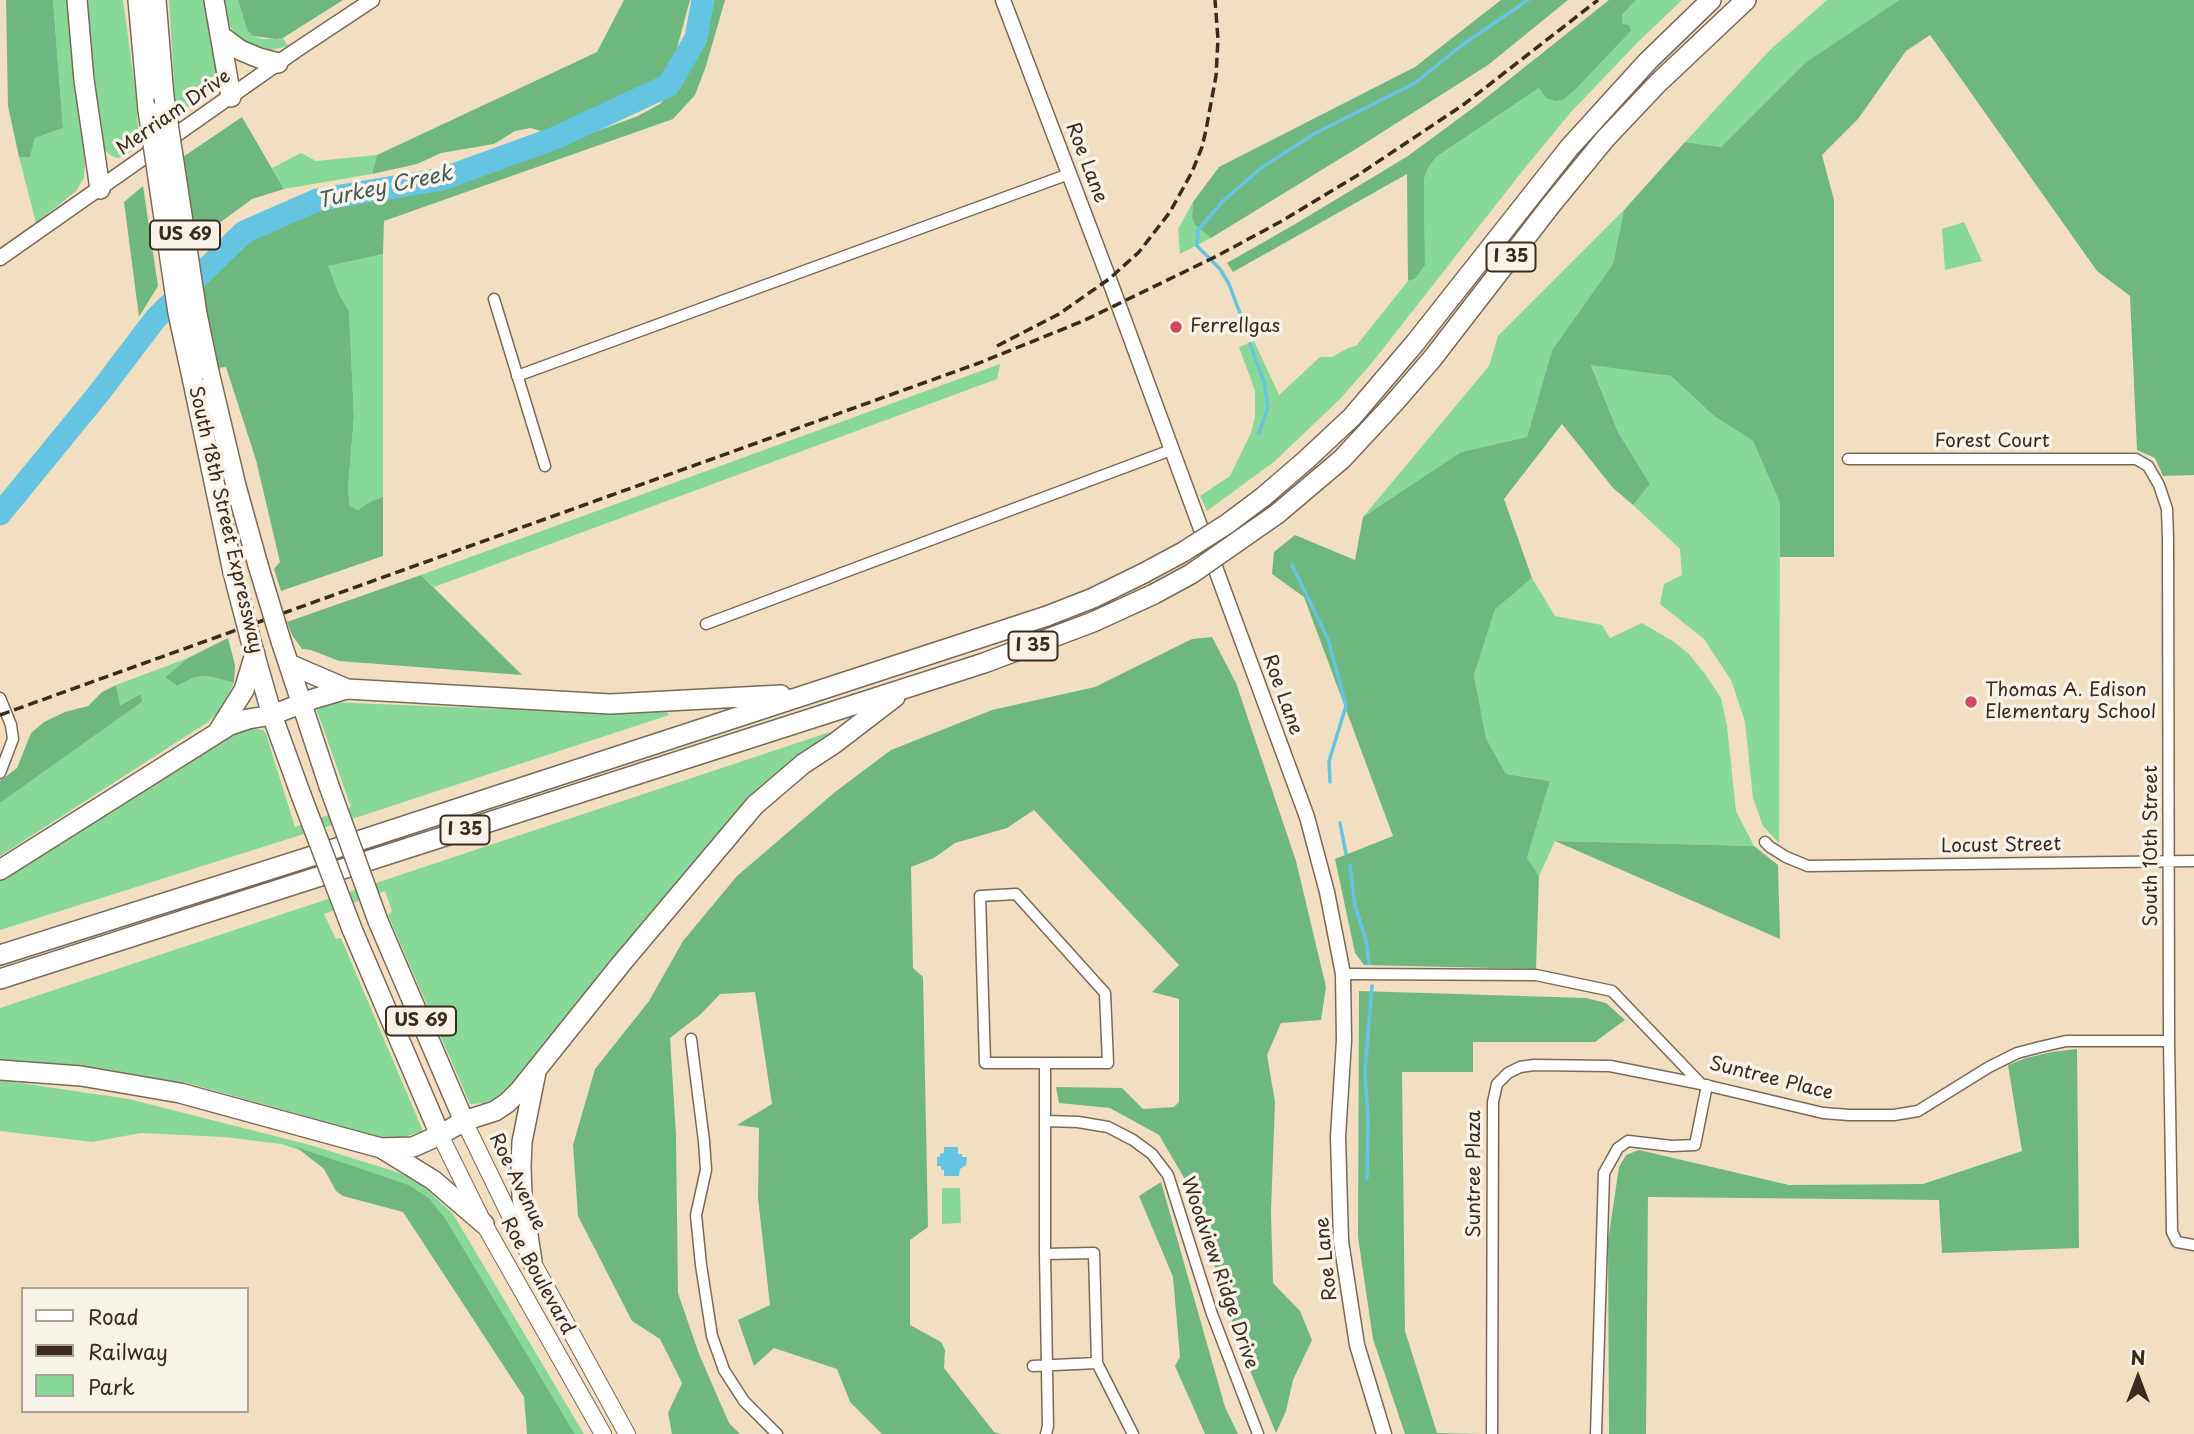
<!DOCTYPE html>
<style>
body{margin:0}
#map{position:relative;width:2194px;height:1434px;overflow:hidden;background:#f2dfc1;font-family:"Playpen Sans",sans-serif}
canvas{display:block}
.legend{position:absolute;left:21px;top:1287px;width:228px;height:126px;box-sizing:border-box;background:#f7f3e8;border:2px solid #aca397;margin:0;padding:9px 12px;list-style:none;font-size:21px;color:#3b2a1e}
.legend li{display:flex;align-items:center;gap:14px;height:35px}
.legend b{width:35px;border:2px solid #aca397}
.north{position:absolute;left:2103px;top:1343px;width:70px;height:70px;-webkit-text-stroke:5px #f7f3e8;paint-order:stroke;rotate:0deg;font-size:19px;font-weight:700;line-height:28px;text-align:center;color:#3b2a1e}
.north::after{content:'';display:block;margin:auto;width:24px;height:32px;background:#3b2a1e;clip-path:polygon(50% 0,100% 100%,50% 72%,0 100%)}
</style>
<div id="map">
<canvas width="2194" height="1434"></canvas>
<ul class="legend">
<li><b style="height:9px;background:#fff"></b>Road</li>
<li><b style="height:9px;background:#3b2a1e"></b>Railway</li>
<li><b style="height:19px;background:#88d898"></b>Park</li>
</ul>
<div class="north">N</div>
</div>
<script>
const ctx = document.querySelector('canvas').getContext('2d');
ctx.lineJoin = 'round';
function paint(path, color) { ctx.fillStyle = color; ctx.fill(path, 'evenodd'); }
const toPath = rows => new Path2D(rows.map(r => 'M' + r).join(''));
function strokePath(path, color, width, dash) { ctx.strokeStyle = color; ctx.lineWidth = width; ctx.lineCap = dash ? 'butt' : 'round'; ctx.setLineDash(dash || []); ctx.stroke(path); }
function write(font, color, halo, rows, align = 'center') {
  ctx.font = font + ' "Playpen Sans",sans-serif'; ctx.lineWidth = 7; ctx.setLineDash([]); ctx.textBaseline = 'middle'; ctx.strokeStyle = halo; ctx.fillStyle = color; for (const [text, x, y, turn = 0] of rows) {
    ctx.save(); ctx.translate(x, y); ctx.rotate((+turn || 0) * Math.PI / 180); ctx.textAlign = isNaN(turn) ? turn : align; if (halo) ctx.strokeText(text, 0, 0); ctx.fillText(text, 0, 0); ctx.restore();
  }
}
paint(toPath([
 [53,0,70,0,85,164,84,178,76,191,36,223,19,157,30,156,35,138,63,128],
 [83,0,123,0,136,95,139,142,125,157,117,158,110,155,100,145],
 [169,0,209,0,221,85,214,95,208,93,176,115],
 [223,0,238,0,247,30,253,36,262,39,283,38,288,46,272,50,258,49,238,38,226,20],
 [1636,0,1682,0,1638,42,1571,112,1524,169,1371,364,1340,399,1275,461,1207,511,1200,496,1230,476,1251,433,1255,417,1255,391,1239,347,1254,341,1279,395,1320,357,1332,357,1348,348,1356,346,1408,281,1415,279,1425,265,1424,179,1428,168,1436,157,1539,88,1563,100,1575,90,1631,31,1622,24,1622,15],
 [1827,0,1899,0,1806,62,1721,147,1685,142,1770,50],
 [301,153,316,161,377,155,372,174,284,189,272,168],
 [1193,202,1192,218,1195,225,1211,238,1180,254,1178,229],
 [1624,210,1613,264,1552,350,1527,437,1461,452,1363,517,1489,366,1498,336],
 [1964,222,1982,261,1945,270,1942,229],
 [383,254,383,497,371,501,358,510,350,506,348,489,354,417,349,311,339,294,327,266],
 [1000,364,997,379,434,587,421,575],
 [1591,364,1671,376,1714,416,1753,441,1780,503,1779,843,1763,826,1753,798,1745,722,1731,680,1704,639,1660,604,1664,584,1682,575,1680,549,1633,505,1650,484,1618,432],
 [1532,578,1555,616,1602,625,1610,638,1642,623,1674,642,1689,654,1705,674,1721,698,1727,726,1736,811,1754,846,1555,841,1539,876,1527,858,1550,781,1506,774,1486,738,1474,675,1495,608],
 [188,658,165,677,177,686,195,677,209,676,234,683,219,712,208,722,0,856,0,803,142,702,141,694,119,705,116,685],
 [329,702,501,709,666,710,669,715,364,815,0,930,0,878,226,736,250,728,263,730,266,734,295,827,351,807,315,705],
 [830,732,832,737,714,841,507,1089,495,1099,484,1103,470,1104,388,915,392,911,385,891,324,914,336,939,341,938,423,1131,404,1137,388,1139,191,1084,95,1069,0,1061,0,1008],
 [0,1080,129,1099,310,1145,403,1174,422,1185,453,1214,584,1434,575,1434,445,1218,429,1198,409,1185,281,1144,224,1137,141,1133,92,1142,0,1131],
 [942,1188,960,1188,961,1223,942,1224]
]), '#88d898');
paint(toPath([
 [6,0,53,0,63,128,35,138,30,157,19,157,8,106],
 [238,0,343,0,283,38,276,39,253,36,247,30],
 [624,0,690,0,674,59,658,82,601,107,575,122,555,129,545,132,530,128,515,131,494,144,441,153,417,164,372,174,377,155,597,52],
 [714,0,725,0,706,66,695,95,673,119,384,221,383,254,328,266,339,294,349,311,354,417,348,489,350,506,358,510,371,501,383,497,383,556,281,591,274,569,280,562,256,460,226,367,218,368,199,290,237,249,258,232,289,218,327,206,424,190,461,181,638,116,660,104,682,78,707,35],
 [1501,0,1568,0,1488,65,1359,147,1211,238,1195,225,1192,218,1193,202,1219,167,1415,67],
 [1609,0,1636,0,1622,15,1622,24,1629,25,1631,31,1575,90,1563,100,1556,101,1546,98,1539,88,1436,157,1428,168,1424,179,1425,265,1415,279,1408,281,1407,174,1233,272,1227,263,1297,223,1408,156,1477,105],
 [1899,0,2194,0,2194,475,2163,476,2155,458,2137,450,2130,296,2097,271,1930,35,1906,51,1858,119,1822,155,1834,200,1834,557,1780,557,1780,503,1753,441,1714,416,1671,376,1591,365,1618,432,1650,484,1633,505,1613,488,1562,424,1504,499,1532,578,1495,609,1474,675,1486,738,1506,774,1550,781,1527,858,1539,876,1536,969,1364,965,1355,953,1335,859,1393,836,1304,597,1272,574,1274,552,1295,535,1355,560,1363,517,1461,452,1527,437,1552,350,1613,264,1624,210,1685,142,1721,147,1806,62],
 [242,117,284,189,252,199,210,230,191,237,180,159],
 [143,186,158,286,139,317,124,202],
 [421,575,522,675,339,661,311,650,302,649,292,635,287,622],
 [1212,637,1236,683,1296,861,1326,987,1321,1020,1281,1023,1267,1055,1275,1102,1271,1212,1273,1283,1300,1311,1312,1340,1293,1380,1286,1411,1276,1433,1241,1349,1190,1188,1159,1135,1110,1108,1059,1103,1056,1087,1122,1088,1143,1109,1174,1107,1179,1102,1179,999,1152,992,1179,965,1034,810,1007,828,955,843,934,858,911,867,913,968,923,977,928,1227,910,1240,910,1325,941,1342,945,1350,944,1368,994,1432,1001,1434,882,1434,850,1402,837,1369,774,1348,754,1366,738,1320,770,1305,758,1198,759,1128,737,1125,772,1104,755,992,720,994,701,1014,670,1038,676,1135,678,1293,699,1354,729,1423,740,1434,672,1434,668,1413,682,1383,660,1339,632,1321,578,1216,573,1145,595,1069,649,1001,683,941,737,876,835,792,891,750,992,710,1095,687,1192,639],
 [228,638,235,665,234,683,209,676,195,677,177,686,165,677,188,658],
 [116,685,120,705,141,694,142,702,0,803,0,781,17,768,31,733,44,722,65,712,88,706,102,692],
 [1555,841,1754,846,1778,865,1780,939],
 [1359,991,1586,998,1606,1003,1625,1020,1595,1042,1473,1042,1473,1072,1402,1072,1405,1331,1437,1433,1482,1434,1405,1434,1373,1339,1358,1237],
 [2077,1049,2079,1248,1942,1253,1939,1200,1648,1197,1646,1434,1609,1434,1608,1241,1619,1167,1626,1155,1639,1150,1789,1185,1923,1184,2022,1151,2008,1065,2026,1058,2052,1052],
 [296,1147,409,1185,429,1198,445,1218,575,1434,527,1434,524,1397,403,1212,343,1196,336,1191,324,1169],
 [1161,1182,1225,1407,1238,1434,1205,1434,1175,1366,1180,1357,1173,1277,1139,1196]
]), '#6eb880');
paint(toPath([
 [944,1147,958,1147,958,1154,962,1154,962,1157,967,1157,966,1165,960,1169,959,1176,944,1176,944,1170,941,1170,941,1166,937,1166,937,1157,940,1157,940,1154,944,1153]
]), '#64c4e2');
strokePath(toPath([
 [1241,316,1229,284,1220,269,1197,246,1198,230,1223,201,1261,168,1314,134,1415,83,1462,45,1528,0],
 [1243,324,1244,329],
 [1250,344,1264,382,1268,407,1259,433],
 [1292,565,1328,639,1346,706,1329,761,1330,782],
 [1340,823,1346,854],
 [1350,865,1355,906,1366,940,1369,963],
 [1367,1178,1368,1120,1365,1071,1372,986]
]), '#64c4e2', 3.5);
strokePath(toPath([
 [0,514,99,393,156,318,244,232,317,200,442,179,555,138,669,85,696,38,703,0]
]), '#64c4e2', 23);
const street = toPath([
 [494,299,545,466],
 [517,376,1069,174],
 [1848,459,2136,459,2148,466,2159,485,2167,509,2168,539,2169,1041,2172,1232,2177,1242,2194,1245],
 [706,624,1171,450],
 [0,698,11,725,13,739,0,773],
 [1765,842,1770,847,1786,857,1808,866,2194,861],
 [1016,894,1105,993,1108,1063,985,1063,980,896,1016,894],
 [1343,974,1536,975,1612,991,1701,1084,1823,1113,1849,1115,1894,1115,1918,1111,1989,1067,2017,1053,2040,1047,2066,1041,2169,1041],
 [691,1039,704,1141,706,1170,696,1215,701,1265,712,1336,724,1370,744,1401,777,1434],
 [1045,1063,1045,1254,1048,1426,1046,1434],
 [1046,1121,1078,1122,1108,1127,1133,1140,1152,1154,1168,1175,1212,1314,1258,1434],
 [1097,1363,1133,1434],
 [1033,1366,1097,1363,1094,1253,1045,1254],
 [1492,1434,1493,1102,1497,1084,1508,1073,1520,1067,1534,1065,1610,1066,1701,1084],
 [1596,1434,1604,1173,1618,1148,1628,1141,1672,1146,1695,1145,1707,1085]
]);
const secondary = toPath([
 [1003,0,1109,279,1307,817,1327,892,1343,974,1344,1040,1338,1137,1341,1241,1357,1345,1384,1434],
 [0,258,295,51,372,0]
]);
const primary = toPath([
 [464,1121,532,1261,627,1434],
 [440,1135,484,1224,603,1434]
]);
const highway = toPath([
 [77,0,84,80,100,189],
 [138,0,148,110],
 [156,0,164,97],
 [214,0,231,97],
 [220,35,240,50,259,58,278,63],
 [209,372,236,486,258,565],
 [193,382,233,572],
 [1263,497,1306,460,1352,417,1415,343,1569,148,1648,61,1711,0],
 [1277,514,1342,459,1394,403,1432,359,1551,205,1605,139,1658,83,1746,0],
 [281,641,329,786],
 [253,649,272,715,301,795],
 [289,664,347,689],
 [219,730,244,690,255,654],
 [0,870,230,725,248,719,272,715,313,699,347,689,610,704,781,695],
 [378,921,464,1121],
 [352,929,440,1135],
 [0,955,303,859,1047,616,1093,598,1144,573],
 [0,979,984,663,1093,622,1154,594],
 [0,1070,81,1076,180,1093,381,1148,433,1180,484,1224],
 [381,1148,413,1147,440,1135,464,1121,495,1111,507,1103,520,1090,621,964,755,805,803,764,835,743,895,697],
 [532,1261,522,1197,521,1166,522,1142,536,1072]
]);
strokePath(street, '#7b6957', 13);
strokePath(secondary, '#7b6957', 17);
strokePath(primary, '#7b6957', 18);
strokePath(highway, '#7b6957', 22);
strokePath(street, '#fff', 10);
strokePath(secondary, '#fff', 14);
strokePath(primary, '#fff', 16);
strokePath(highway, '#fff', 19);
strokePath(toPath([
 [997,346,1059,314,1109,279,1139,252,1170,212,1192,172,1202,147,1206,130,1216,76,1218,39,1215,0],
 [0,715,979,363,1083,321,1217,256,1280,222,1358,175,1463,105,1598,0]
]), '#3b2a1e', 3.5, [10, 5]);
const highwayBridge = toPath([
 [164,97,197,314,209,372],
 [148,110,178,313,193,382],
 [258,565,281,641],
 [233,572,253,649],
 [1144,573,1183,552,1227,524,1263,497],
 [1154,594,1191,574,1277,514],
 [329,786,378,921],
 [301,795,352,929]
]);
strokePath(highwayBridge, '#7b6957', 22, []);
strokePath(highwayBridge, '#fff', 19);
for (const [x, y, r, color] of [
 [1176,327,7,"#d1495b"],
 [1971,702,7,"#d1495b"]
]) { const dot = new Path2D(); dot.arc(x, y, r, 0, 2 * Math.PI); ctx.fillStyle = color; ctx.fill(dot); strokePath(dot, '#f7f3e8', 2.5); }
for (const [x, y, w] of [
 [185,235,70],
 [1511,257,49],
 [1033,646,49],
 [465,830,49],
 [421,1021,70]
]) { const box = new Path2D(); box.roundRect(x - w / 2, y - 14.5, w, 29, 5); ctx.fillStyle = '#f7f3e8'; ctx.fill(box); strokePath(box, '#3b2a1e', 2); }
write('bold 18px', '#3b2a1e', null, [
 ["US 69",185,235],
 ["I 35",1511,257],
 ["I 35",1033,646],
 ["I 35",465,830],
 ["US 69",421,1021]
]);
write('19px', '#3b2a1e', '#f7f3e8', [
 ["Merriam Drive",174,113,-35],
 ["Roe Lane",1086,163,69],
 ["Forest Court",1992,442],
 ["South 18th Street Expressway",225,520,77],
 ["Roe Lane",1282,695,70],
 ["Locust Street",2001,846,-1],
 ["South 10th Street",2152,846,-90],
 ["Suntree Place",1771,1079,14],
 ["Suntree Plaza",1475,1174,-90],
 ["Roe Avenue",517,1182,64],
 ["Roe Lane",1327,1259,-96],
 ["Woodview Ridge Drive",1219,1273,71],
 ["Roe Boulevard",537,1276,61]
]);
write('19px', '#3b2a1e', '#f7f3e8', [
 ["Ferrellgas",1190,327],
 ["Thomas A. Edison",1985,691],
 ["Elementary School",1985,713]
], 'left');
write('italic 21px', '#475859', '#f7f3e8', [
 ["Turkey Creek",385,188,-12]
]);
</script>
